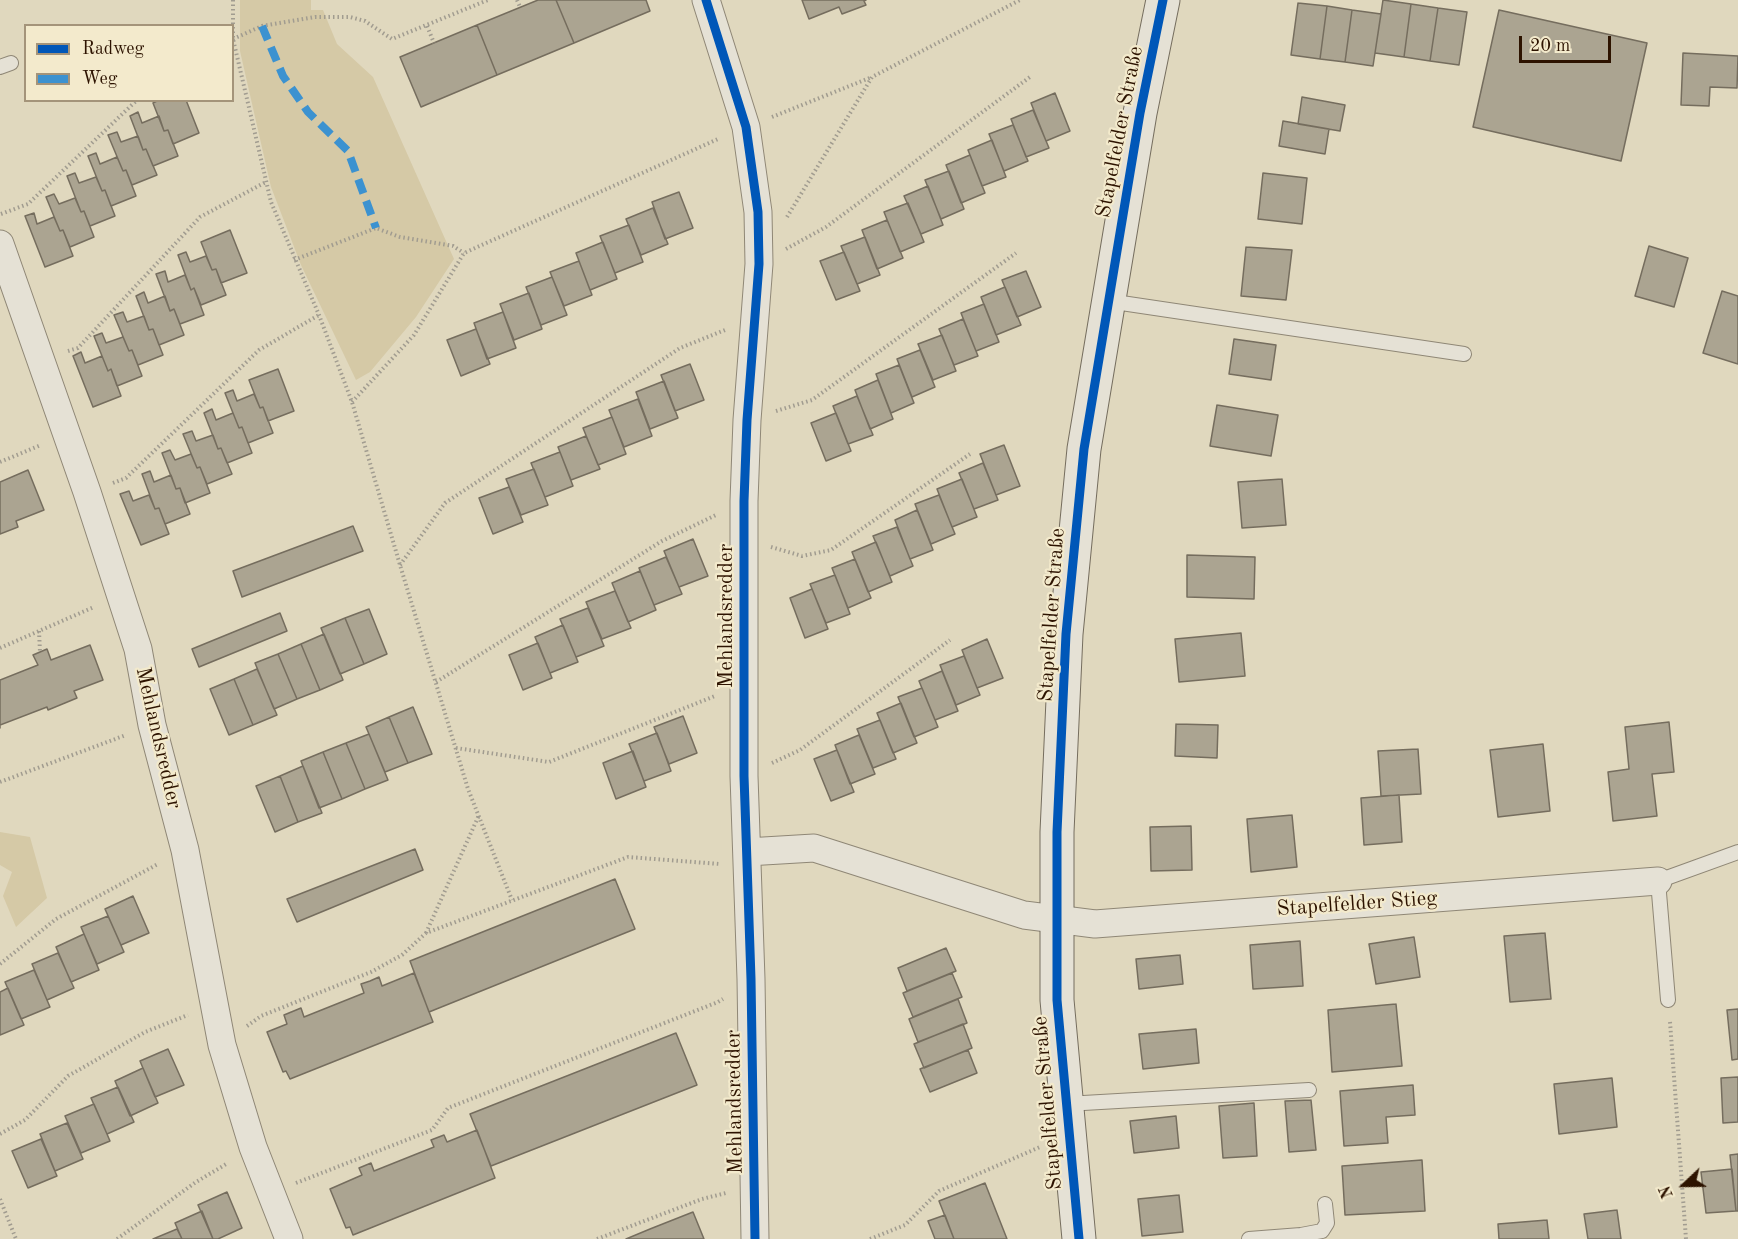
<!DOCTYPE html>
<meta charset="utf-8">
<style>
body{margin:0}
#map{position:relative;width:1738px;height:1239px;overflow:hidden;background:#e0d8be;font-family:"Old Standard TT",serif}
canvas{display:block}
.legend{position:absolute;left:24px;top:24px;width:210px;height:78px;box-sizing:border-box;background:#f3eacc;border:2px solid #a4947a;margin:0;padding:8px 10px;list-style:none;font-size:18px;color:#2d1300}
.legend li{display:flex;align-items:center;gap:12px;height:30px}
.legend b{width:30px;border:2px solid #a4947a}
.north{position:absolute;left:1654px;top:1155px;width:60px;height:60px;-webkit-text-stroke:4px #f3eacc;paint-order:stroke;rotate:248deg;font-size:16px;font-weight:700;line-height:24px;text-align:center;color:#2d1300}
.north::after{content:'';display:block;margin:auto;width:21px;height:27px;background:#2d1300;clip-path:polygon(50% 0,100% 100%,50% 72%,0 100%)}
.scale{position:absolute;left:1519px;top:36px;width:92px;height:27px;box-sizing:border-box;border:3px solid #2d1300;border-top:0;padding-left:8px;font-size:18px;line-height:21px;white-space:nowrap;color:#2d1300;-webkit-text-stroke:4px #f3eacc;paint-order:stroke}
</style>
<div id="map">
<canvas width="1738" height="1239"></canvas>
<ul class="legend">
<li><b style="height:8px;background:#0057b8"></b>Radweg</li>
<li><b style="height:8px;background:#3c92d0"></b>Weg</li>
</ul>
<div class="north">N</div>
<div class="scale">20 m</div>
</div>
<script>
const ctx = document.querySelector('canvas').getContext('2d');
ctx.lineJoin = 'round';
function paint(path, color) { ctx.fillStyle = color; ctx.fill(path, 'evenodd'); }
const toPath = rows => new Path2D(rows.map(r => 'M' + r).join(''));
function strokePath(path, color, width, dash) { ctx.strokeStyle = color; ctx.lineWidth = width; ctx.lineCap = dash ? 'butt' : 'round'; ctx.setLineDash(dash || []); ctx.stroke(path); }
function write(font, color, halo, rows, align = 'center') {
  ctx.font = font + ' "Old Standard TT",serif'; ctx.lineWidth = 4.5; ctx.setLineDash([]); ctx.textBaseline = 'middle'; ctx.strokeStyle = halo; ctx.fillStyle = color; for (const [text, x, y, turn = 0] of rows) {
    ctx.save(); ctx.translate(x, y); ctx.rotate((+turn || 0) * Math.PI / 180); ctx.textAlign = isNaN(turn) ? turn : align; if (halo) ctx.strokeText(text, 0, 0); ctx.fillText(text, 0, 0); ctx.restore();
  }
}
paint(toPath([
 [240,0,311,0,311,10,323,10,337,44,373,77,454,259,416,317,370,372,356,380,301,265,271,187,240,51],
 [0,832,30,837,47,898,16,927,3,896,12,872,0,865]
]), '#d5c9a6');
const building = toPath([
 [538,0,556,0,574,43,497,75,477,25,538,0],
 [556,0,646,0,650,11,574,43,556,0],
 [802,0,866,0,864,1,866,5,842,14,839,7,809,19,802,0],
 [1383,0,1411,4,1404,57,1375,53,1383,0],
 [1298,3,1327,6,1320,59,1291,55,1298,3],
 [1411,4,1438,8,1430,61,1404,57,1411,4],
 [1327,6,1352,10,1345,62,1320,59,1327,6],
 [1438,8,1467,12,1459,65,1430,61,1438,8],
 [1352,10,1381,14,1373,66,1345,62,1352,10],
 [1499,10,1647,43,1621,161,1473,127,1499,10],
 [477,25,497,75,421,107,400,57,477,25],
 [1683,53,1738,56,1737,88,1710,87,1709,106,1681,105,1683,53],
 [1055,93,1070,131,1046,141,1031,103,1055,93],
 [1302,97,1345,105,1340,131,1298,124,1302,97],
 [159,100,186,100,199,133,173,144,168,130,164,131,153,103,159,100],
 [1033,110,1049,148,1026,157,1011,119,1033,110],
 [138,112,142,123,159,116,164,131,168,130,178,156,153,166,146,149,143,150,130,116,138,112],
 [1283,121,1329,129,1325,154,1279,146,1283,121],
 [1013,125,1028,161,1004,171,989,134,1013,125],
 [117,132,121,142,138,136,143,150,146,149,157,175,132,185,126,170,123,171,108,135,117,132],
 [992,140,1006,177,982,186,968,150,992,140],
 [96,153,100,164,117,157,123,171,126,170,136,196,111,206,105,190,102,191,88,156,96,153],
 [970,155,985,193,961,203,946,165,970,155],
 [949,171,964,209,941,219,925,180,949,171],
 [75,173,79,183,96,177,102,191,105,190,115,216,90,226,84,211,81,212,67,176,75,173],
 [1263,173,1307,178,1302,224,1258,219,1263,173],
 [928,186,943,225,921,234,904,196,928,186],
 [679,192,693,228,665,239,652,202,679,192],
 [54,194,59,204,75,198,81,212,84,211,94,237,70,247,63,230,60,231,46,197,54,194],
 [908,203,924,242,900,252,884,212,908,203],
 [653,208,668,244,641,255,626,219,653,208],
 [34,213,37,224,54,217,60,231,63,230,73,256,45,267,25,216,34,213],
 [887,220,903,258,877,269,862,230,887,220],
 [629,225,643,262,615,273,600,236,629,225],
 [230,230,247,273,221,283,216,269,212,270,201,242,230,230],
 [865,237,880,275,857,284,841,246,865,237],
 [603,242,617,279,590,290,576,253,603,242],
 [1649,246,1688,258,1674,307,1635,296,1649,246],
 [1246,247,1292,250,1286,300,1241,296,1246,247],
 [186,252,190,262,206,256,212,270,216,269,226,295,201,305,194,288,191,290,178,255,186,252],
 [844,252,860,291,836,300,820,261,844,252],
 [579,261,592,295,564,306,550,272,579,261],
 [165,271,168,282,185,275,191,290,194,288,204,315,180,324,174,309,170,311,156,274,165,271],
 [1026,271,1041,307,1017,317,1002,280,1026,271],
 [552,277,567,315,541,325,526,287,552,277],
 [1005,287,1021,325,996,335,981,297,1005,287],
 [1722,291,1738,296,1738,364,1703,353,1722,291],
 [144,292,148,303,165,296,170,311,174,309,184,335,159,345,153,329,149,330,136,296,144,292],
 [529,293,542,329,514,340,500,304,529,293],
 [984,304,999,342,976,351,961,313,984,304],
 [123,312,127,322,144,316,149,330,153,329,163,355,138,365,132,350,129,351,114,315,123,312],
 [503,312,516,348,487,359,474,323,503,312],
 [963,319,978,356,954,365,939,329,963,319],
 [476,329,490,364,461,376,447,340,476,329],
 [102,333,106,343,123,337,129,351,132,350,142,376,117,386,111,369,108,371,94,336,102,333],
 [942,335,956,371,933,380,918,344,942,335],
 [1234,339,1276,345,1271,380,1229,374,1234,339],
 [920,350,935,387,912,397,897,359,920,350],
 [81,352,85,363,102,356,108,371,111,369,121,396,93,407,73,356,81,352],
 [690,364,704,400,675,411,661,375,690,364],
 [899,365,914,403,891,413,876,374,899,365],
 [278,369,294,411,268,421,263,407,260,408,249,380,278,369],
 [878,380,893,419,870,429,855,390,878,380],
 [664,381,678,418,650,429,636,392,664,381],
 [233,390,237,401,254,394,260,408,263,407,273,433,248,443,242,427,239,428,225,393,233,390],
 [857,396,873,435,848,444,833,406,857,396],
 [638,399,652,436,624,447,609,410,638,399],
 [1217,405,1278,415,1271,456,1210,446,1217,405],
 [212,409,216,420,233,413,239,428,242,427,252,453,227,463,221,448,218,449,204,413,212,409],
 [836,413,851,451,826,461,811,423,836,413],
 [612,417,626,454,598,465,583,428,612,417],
 [192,431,196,441,213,435,218,449,221,448,232,474,207,484,200,467,197,468,183,434,192,431],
 [586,436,600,469,571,480,558,447,586,436],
 [1004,445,1020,486,996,495,980,454,1004,445],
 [170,450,175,460,191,454,197,468,200,467,210,493,185,503,180,488,176,489,162,453,170,450],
 [560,452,573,486,545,497,531,463,560,452],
 [983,463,998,500,974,509,959,473,983,463],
 [534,469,548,505,521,515,506,479,534,469],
 [28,470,44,510,16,521,18,527,0,534,0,482,28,470],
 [150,471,154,482,171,475,176,489,180,488,190,514,165,524,159,508,155,509,142,474,150,471],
 [962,479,977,517,952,527,937,489,962,479],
 [1282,479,1286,525,1242,528,1238,482,1282,479],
 [509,487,523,522,493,534,479,498,509,487],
 [129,491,133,501,149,495,155,509,159,508,169,534,141,545,120,494,129,491],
 [939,495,955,534,931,544,915,504,939,495],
 [917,510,933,550,910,559,895,520,917,510],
 [353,526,363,551,242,597,233,571,353,526],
 [897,527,913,566,890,576,873,536,897,527],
 [693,539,708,576,679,587,664,551,693,539],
 [876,542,892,582,868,592,852,552,876,542],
 [1187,555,1255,557,1254,599,1187,597,1187,555],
 [666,557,682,594,654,605,639,568,666,557],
 [855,559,871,598,848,608,832,568,855,559],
 [640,571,656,610,628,622,612,583,640,571],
 [835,575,850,614,826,623,810,584,835,575],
 [812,589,828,629,805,638,790,598,812,589],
 [615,591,631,628,602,639,586,602,615,591],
 [588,608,604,646,576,657,560,619,588,608],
 [369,609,387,654,364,664,345,618,369,609],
 [280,613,287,631,199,667,192,649,280,613],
 [345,618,364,664,340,674,321,628,345,618],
 [563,625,578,662,550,673,535,637,563,625],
 [1241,633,1245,676,1179,682,1175,639,1241,633],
 [324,634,343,680,320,690,301,644,324,634],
 [987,639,1003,678,977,688,962,650,987,639],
 [538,643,552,678,523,690,509,655,538,643],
 [301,644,320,690,297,699,278,654,301,644],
 [90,645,103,680,74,691,77,698,48,710,47,707,0,725,0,728,0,680,38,665,33,655,47,649,51,660,90,645],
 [278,654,297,699,274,709,255,663,278,654],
 [964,656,980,695,956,705,940,665,964,656],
 [257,669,277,715,253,725,234,679,257,669],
 [942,671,958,711,935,720,919,681,942,671],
 [234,679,253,725,229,735,210,689,234,679],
 [922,688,938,727,914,737,898,697,922,688],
 [901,703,917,743,893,753,877,713,901,703],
 [413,707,432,754,408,763,389,717,413,707],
 [683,716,697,753,669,764,654,727,683,716],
 [389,717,408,763,385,772,366,727,389,717],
 [880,720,896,759,873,768,857,729,880,720],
 [1669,722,1674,772,1652,774,1657,816,1613,821,1608,772,1629,769,1625,727,1669,722],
 [1176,724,1218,725,1217,758,1175,756,1176,724],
 [657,733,671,771,644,781,629,744,657,733],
 [369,734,388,780,365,789,346,743,369,734],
 [859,735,875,774,850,784,835,745,859,735],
 [346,743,365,789,342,799,323,752,346,743],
 [1543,744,1550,811,1498,817,1490,750,1543,744],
 [1418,749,1421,794,1381,796,1378,751,1418,749],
 [837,750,854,792,831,801,814,759,837,750],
 [633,751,646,787,616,799,603,763,633,751],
 [323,752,342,799,319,808,301,761,323,752],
 [303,766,322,813,298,822,280,776,303,766],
 [280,776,298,822,275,832,256,786,280,776],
 [1399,795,1402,842,1364,845,1361,798,1399,795],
 [1292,815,1297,867,1251,872,1247,819,1292,815],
 [1191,826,1192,870,1151,871,1150,827,1191,826],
 [415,849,423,870,297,922,287,899,415,849],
 [615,879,635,929,429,1012,410,961,615,879],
 [133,896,149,933,121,945,105,909,133,896],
 [108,916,124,952,97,964,81,927,108,916],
 [1545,933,1551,999,1510,1002,1504,936,1545,933],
 [84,934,99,970,71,982,56,947,84,934],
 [1414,937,1420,977,1376,984,1369,944,1414,937],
 [1300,941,1303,986,1253,989,1250,945,1300,941],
 [946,948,956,971,907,991,898,968,946,948],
 [58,953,74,988,47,1000,32,964,58,953],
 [1180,955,1183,984,1139,989,1136,959,1180,955],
 [34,970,50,1007,21,1019,5,982,34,970],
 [414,973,433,1022,290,1079,286,1071,283,1072,267,1032,287,1024,284,1015,301,1008,304,1017,364,993,361,984,370,981,379,977,382,986,414,973],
 [952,973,962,997,913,1017,903,993,952,973],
 [8,988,24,1025,0,1035,0,992,8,988],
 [958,999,967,1023,918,1042,909,1019,958,999],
 [1396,1004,1402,1066,1332,1072,1328,1010,1396,1004],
 [1738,1009,1738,1059,1732,1060,1727,1010,1738,1009],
 [963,1024,972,1048,924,1068,914,1044,963,1024],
 [1196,1029,1199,1063,1143,1069,1139,1034,1196,1029],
 [676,1033,697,1085,491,1166,470,1114,676,1033],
 [168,1049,184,1085,155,1097,140,1061,168,1049],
 [968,1050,977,1073,930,1092,920,1069,968,1050],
 [143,1068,158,1103,130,1116,115,1081,143,1068],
 [1738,1077,1738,1122,1723,1123,1721,1078,1738,1077],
 [1612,1078,1617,1127,1559,1134,1554,1084,1612,1078],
 [1413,1085,1415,1115,1386,1117,1388,1143,1344,1146,1340,1091,1413,1085],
 [118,1087,134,1122,107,1134,91,1098,118,1087],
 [1311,1100,1316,1150,1289,1152,1285,1101,1311,1100],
 [1254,1103,1257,1156,1223,1158,1219,1106,1254,1103],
 [94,1104,110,1141,81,1153,65,1116,94,1104],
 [1176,1116,1179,1148,1134,1153,1130,1121,1176,1116],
 [67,1123,83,1159,55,1171,40,1134,67,1123],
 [477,1130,495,1178,353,1235,350,1227,346,1228,330,1189,362,1175,359,1168,371,1163,374,1171,434,1147,431,1140,444,1135,447,1142,477,1130],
 [41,1139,57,1176,28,1188,12,1151,41,1139],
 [1738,1154,1738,1211,1736,1211,1730,1155,1738,1154],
 [1422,1160,1425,1211,1345,1215,1342,1166,1422,1160],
 [1732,1169,1736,1211,1706,1213,1701,1172,1732,1169],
 [985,1183,1007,1239,954,1239,939,1201,985,1183],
 [227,1192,242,1228,218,1239,213,1239,198,1205,227,1192],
 [1179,1195,1183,1232,1142,1236,1138,1199,1179,1195],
 [1617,1210,1621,1239,1588,1239,1584,1214,1617,1210],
 [202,1211,213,1239,182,1239,175,1223,202,1211],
 [693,1212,704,1239,626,1239,650,1229,693,1212],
 [945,1215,954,1239,935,1239,928,1221,945,1215],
 [1547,1220,1549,1239,1499,1239,1498,1224,1547,1220],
 [177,1229,182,1239,153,1239,177,1229]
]);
paint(building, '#aba491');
strokePath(building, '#756d5e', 1.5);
const lane = toPath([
 [0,67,11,63],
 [1108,301,1464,354],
 [1668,1000,1658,881,1738,852],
 [1066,1104,1309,1090],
 [1249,1239,1301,1235,1322,1231,1327,1223,1325,1204]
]);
const street = toPath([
 [706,0,746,127,758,212,759,264,747,420,744,501,744,776,751,979,755,1239],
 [0,244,87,492,138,649,152,725,185,850,222,1045,253,1147,289,1239],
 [747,852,814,848,1024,915,1095,924,1658,881]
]);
const secondary = toPath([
 [1079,1239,1057,1000,1057,832,1066,634,1084,449,1140,113,1163,0]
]);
strokePath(lane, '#8f8776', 16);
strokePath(street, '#8f8776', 29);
strokePath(secondary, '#756d5e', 35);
strokePath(toPath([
 [233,0,233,39,271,202,319,315,352,402,400,565,468,789,512,900],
 [517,0,520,7],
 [427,26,434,43],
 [233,39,262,26,315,17,350,17,365,21,392,39,488,0],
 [772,117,872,77],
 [1,214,28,204,137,100],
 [787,217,872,77,1020,0],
 [786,249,826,227,1030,77],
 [294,260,376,228,400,237,453,246,464,253],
 [68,351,78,348,200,217,266,182],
 [352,402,414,335,464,253,718,139],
 [776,411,812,400,1016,253],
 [0,462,41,445],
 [113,483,126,478,259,350,319,315],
 [771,547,802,556,831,550,970,454],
 [400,565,445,503,680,348,725,330],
 [39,631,40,652],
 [0,648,94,607],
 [436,682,662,541,716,515],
 [456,748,549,762,715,696],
 [772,763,800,750,950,640],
 [0,782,126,735],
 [426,933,479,815],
 [0,964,56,919,158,864],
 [1670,1022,1686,1239],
 [247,1026,261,1016,371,972,402,955,426,933,628,857,720,864],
 [0,1134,25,1120,68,1076,145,1032,188,1015],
 [296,1183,432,1130,448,1108,718,1002,723,999],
 [0,1199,16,1239],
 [117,1239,196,1182,228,1163],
 [597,1239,702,1199,726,1193],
 [870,1239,905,1225,939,1191,1040,1147]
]), '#a19c90', 4, [1.5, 3]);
strokePath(lane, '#e5e1d5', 14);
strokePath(street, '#e5e1d5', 27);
strokePath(secondary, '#e5e1d5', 33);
strokePath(toPath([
 [262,26,283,76,308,112,348,151,376,228]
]), '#3c92d0', 8, [15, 8]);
strokePath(toPath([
 [706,0,746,127,758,212,759,264,747,420,744,501,744,776,751,979,755,1239],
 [1079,1239,1057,1000,1057,832,1066,634,1084,449,1140,113,1163,0]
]), '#0057b8', 9);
write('21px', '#2d1300', '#f3eacc', [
 ["Stapelfelder Straße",1120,132,-79],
 ["Stapelfelder Straße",1052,615,-86],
 ["Mehlandsredder",726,616,-90],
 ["Mehlandsredder",158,738,77],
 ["Stapelfelder Stieg",1357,904,-4],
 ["Mehlandsredder",735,1102,-91],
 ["Stapelfelder Straße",1048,1103,-95]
]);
</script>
